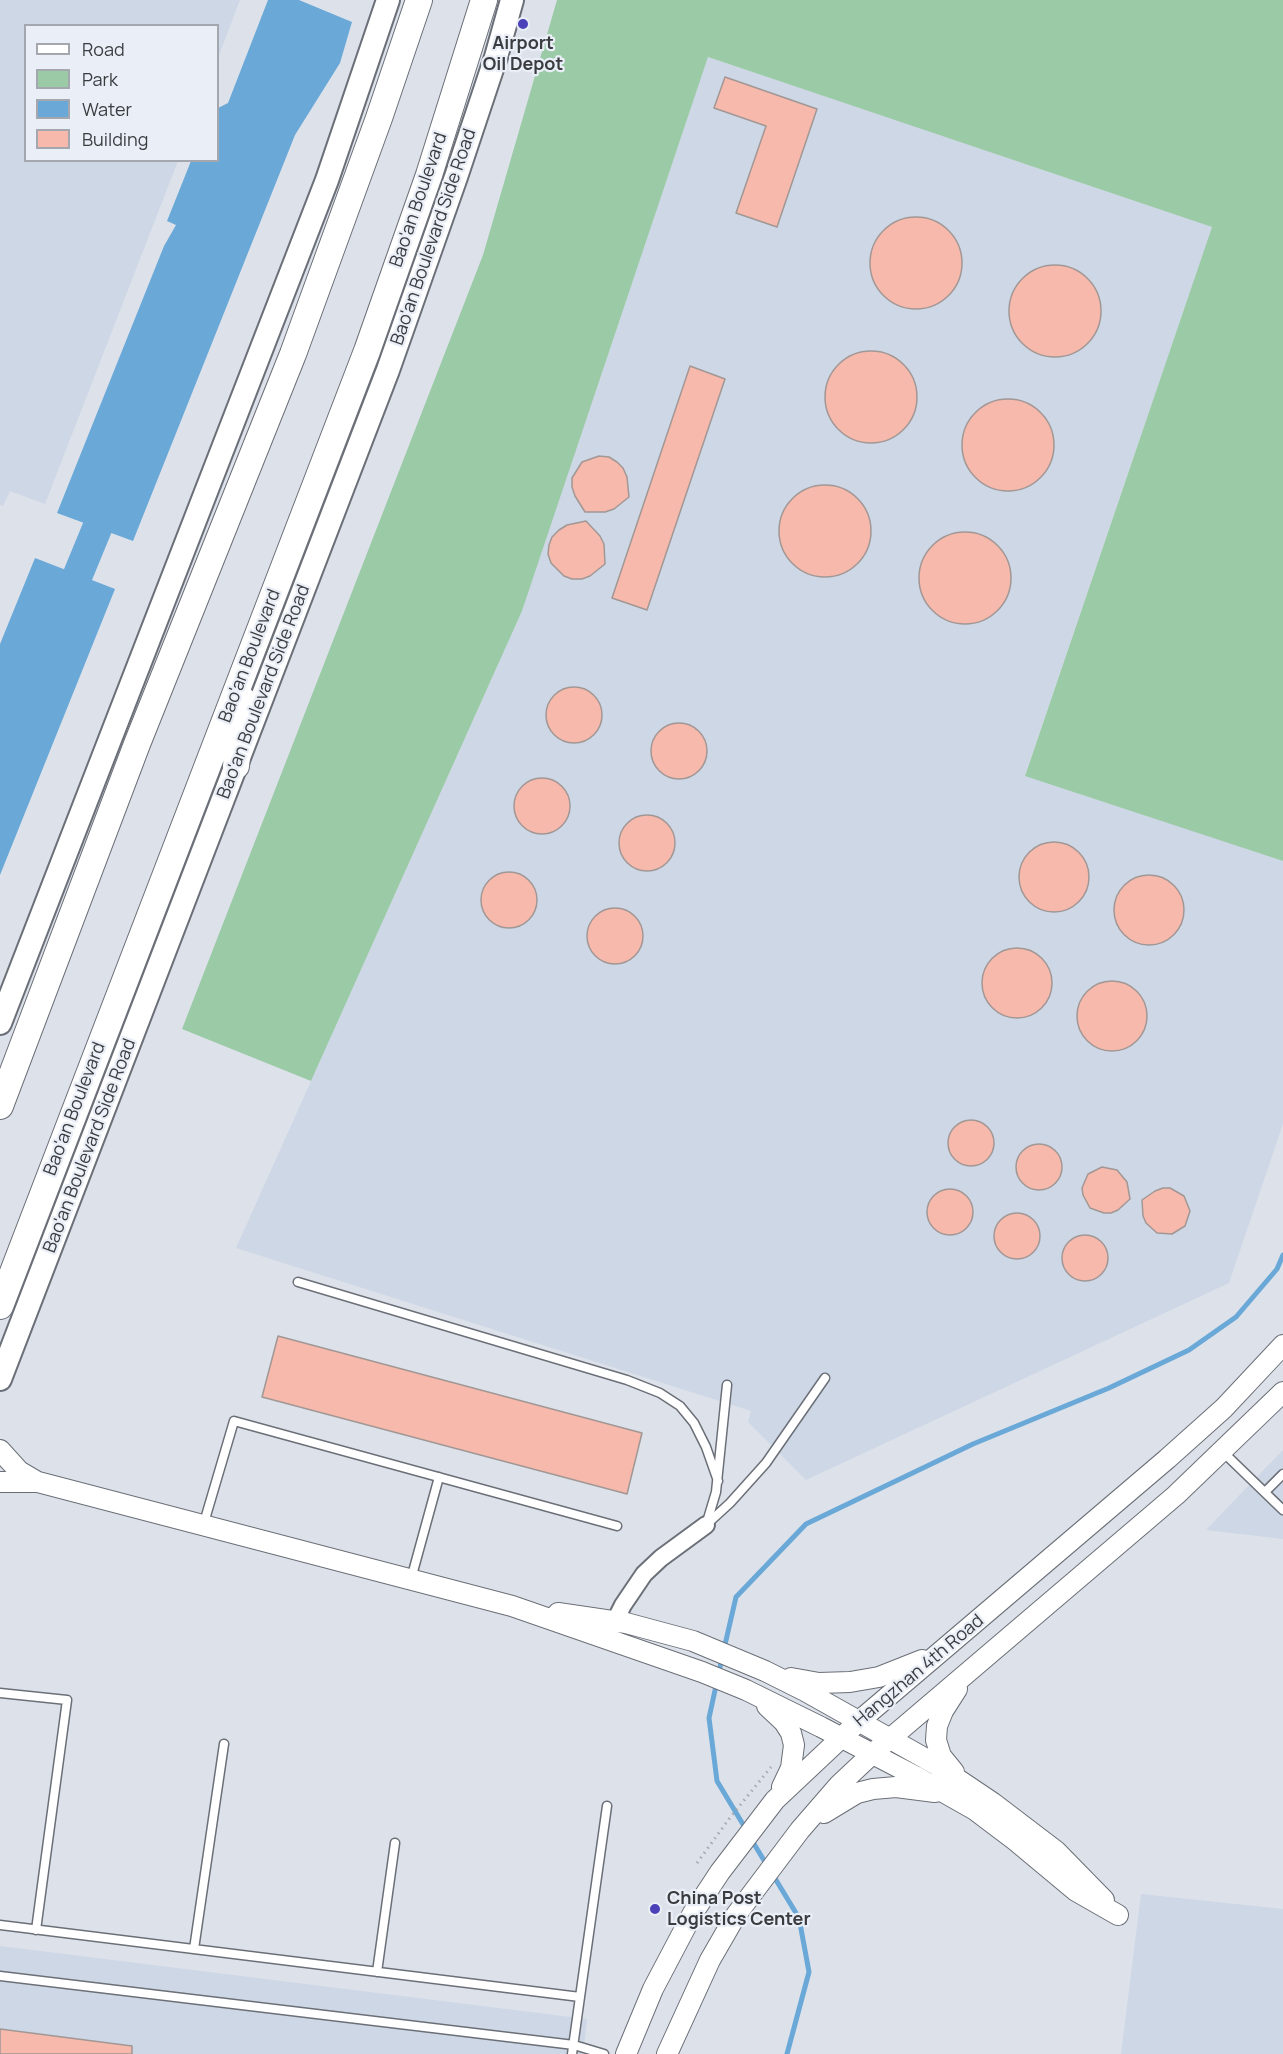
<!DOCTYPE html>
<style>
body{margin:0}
#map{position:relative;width:1283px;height:2054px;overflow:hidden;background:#dde2ea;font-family:Manrope,sans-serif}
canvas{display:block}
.legend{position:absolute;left:24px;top:24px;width:195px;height:138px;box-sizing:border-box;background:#eaeff7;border:2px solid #a4a7ad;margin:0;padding:8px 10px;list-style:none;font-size:18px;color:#3a3c3f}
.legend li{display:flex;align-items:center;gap:12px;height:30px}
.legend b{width:30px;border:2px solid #a4a7ad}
</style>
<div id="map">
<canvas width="1283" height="2054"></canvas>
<ul class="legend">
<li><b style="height:8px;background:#fff"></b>Road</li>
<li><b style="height:16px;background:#9bcaa6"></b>Park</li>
<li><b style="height:16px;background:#6aa8d7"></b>Water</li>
<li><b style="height:16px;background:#f7b9ac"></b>Building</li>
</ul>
</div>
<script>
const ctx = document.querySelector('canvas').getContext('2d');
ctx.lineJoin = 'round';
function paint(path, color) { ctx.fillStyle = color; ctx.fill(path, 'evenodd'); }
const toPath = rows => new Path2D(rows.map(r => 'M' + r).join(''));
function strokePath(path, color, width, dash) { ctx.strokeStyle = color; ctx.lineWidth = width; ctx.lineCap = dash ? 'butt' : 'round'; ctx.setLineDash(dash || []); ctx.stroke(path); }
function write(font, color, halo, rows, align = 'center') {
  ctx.font = font + ' Manrope,sans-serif'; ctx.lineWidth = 4.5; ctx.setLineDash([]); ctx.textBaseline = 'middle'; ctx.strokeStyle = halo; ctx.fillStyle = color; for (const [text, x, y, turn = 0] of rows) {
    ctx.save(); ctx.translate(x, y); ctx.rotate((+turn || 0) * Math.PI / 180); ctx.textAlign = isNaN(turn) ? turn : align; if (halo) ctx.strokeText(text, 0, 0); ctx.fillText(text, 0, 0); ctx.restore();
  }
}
paint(toPath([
 [0,0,240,0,218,58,218,26,26,26,26,160,178,161,45,504,10,491,3,506,0,505],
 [708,57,1212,227,1025,775,1283,861,1283,1124,1229,1283,806,1480,748,1422,751,1411,236,1248,522,611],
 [1283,1450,1283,1539,1206,1530,1250,1484],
 [1141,1894,1283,1909,1283,2054,1121,2054],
 [0,1946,587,2019,583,2054,0,2054]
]), '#ced7e6');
paint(toPath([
 [557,0,1283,0,1283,861,1025,776,1212,227,708,57,522,611,311,1081,182,1029,483,255]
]), '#9bcaa6');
paint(toPath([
 [268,0,299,0,352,22,340,63,295,135,133,541,57,513,164,246,176,225,167,221,191,161,218,160,218,108,228,103],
 [35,558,115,589,0,875,0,644]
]), '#6aa8d7');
strokePath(toPath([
 [724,1649,736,1597,806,1524,973,1444,1109,1388,1189,1350,1236,1317,1277,1269,1283,1255],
 [722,1658,709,1718,717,1781,747,1831],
 [751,1839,768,1867],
 [773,1875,799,1918,809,1972,787,2054]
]), '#6aa8d7', 5);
strokePath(toPath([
 [63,611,112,492]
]), '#6aa8d7', 30);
const building = toPath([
 [725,77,817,109,777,227,736,213,766,126,714,108,725,77],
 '870 263a46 46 0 1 1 92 0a46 46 0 1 1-92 0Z',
 '1009 311a46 46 0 1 1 92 0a46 46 0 1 1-92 0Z',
 '825 397a46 46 0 1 1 92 0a46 46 0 1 1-92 0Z',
 [690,366,725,379,647,610,612,598,690,366],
 '962 445a46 46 0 1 1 92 0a46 46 0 1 1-92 0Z',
 [599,456,609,457,617,462,623,468,627,477,629,497,614,509,605,512,585,512,575,496,572,487,572,478,582,462,599,456],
 '779 531a46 46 0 1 1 92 0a46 46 0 1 1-92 0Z',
 [586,521,600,536,604,544,605,564,590,576,582,579,572,579,564,576,551,563,548,554,549,545,552,537,559,530,567,525,586,521],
 '919 578a46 46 0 1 1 92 0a46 46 0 1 1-92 0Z',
 '546 715a28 28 0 1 1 56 0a28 28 0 1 1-56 0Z',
 '651 751a28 28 0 1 1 56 0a28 28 0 1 1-56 0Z',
 '514 806a28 28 0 1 1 56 0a28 28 0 1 1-56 0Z',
 '619 843a28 28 0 1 1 56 0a28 28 0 1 1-56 0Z',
 '1019 877a35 35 0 1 1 70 0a35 35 0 1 1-70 0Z',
 '481 900a28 28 0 1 1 56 0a28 28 0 1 1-56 0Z',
 '1114 910a35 35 0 1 1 70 0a35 35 0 1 1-70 0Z',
 '587 936a28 28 0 1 1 56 0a28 28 0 1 1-56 0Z',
 '982 983a35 35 0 1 1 70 0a35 35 0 1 1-70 0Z',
 '1077 1016a35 35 0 1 1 70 0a35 35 0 1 1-70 0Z',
 '948 1143a23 23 0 1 1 46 0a23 23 0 1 1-46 0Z',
 '1016 1167a23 23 0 1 1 46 0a23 23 0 1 1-46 0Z',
 [1102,1167,1117,1170,1127,1182,1130,1199,1118,1210,1111,1213,1104,1213,1090,1208,1083,1195,1082,1188,1088,1174,1102,1167],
 [1163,1188,1170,1188,1184,1196,1190,1211,1185,1226,1172,1234,1157,1233,1146,1223,1143,1216,1142,1200,1155,1191,1163,1188],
 '927 1212a23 23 0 1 1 46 0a23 23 0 1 1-46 0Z',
 '994 1236a23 23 0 1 1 46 0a23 23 0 1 1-46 0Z',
 '1062 1258a23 23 0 1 1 46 0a23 23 0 1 1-46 0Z',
 [278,1336,642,1433,627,1494,262,1397,278,1336],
 [0,2029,132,2046,132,2054,0,2054,0,2029]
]);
paint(building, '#f7b9ac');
strokePath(building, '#a19795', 1.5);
const service = toPath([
 [298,1282,627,1380,660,1393,680,1406,694,1423,706,1447,718,1481],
 [1223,1452,1283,1510],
 [1265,1492,1283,1474],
 [707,1522,716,1492,727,1385],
 [706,1525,730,1503,766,1463,825,1378],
 [203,1526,234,1421,617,1526],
 [411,1579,439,1477],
 [0,1693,67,1700,36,1930],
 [0,1925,580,1997,572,2054],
 [194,1949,224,1744],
 [377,1972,395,1843],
 [0,1976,574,2045,604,2054],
 [580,1997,607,1806]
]);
const minor = toPath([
 [615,1621,623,1605,644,1574,661,1558,706,1525]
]);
const tertiary = toPath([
 [0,1450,19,1471,36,1481],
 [0,1482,38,1482,512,1606,702,1672,746,1690,821,1727,915,1776,975,1810,1016,1841,1076,1891,1118,1915],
 [558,1613,626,1623,693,1641,765,1671,805,1691,935,1764,993,1803,1056,1851,1104,1900],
 [791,1678,819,1683,850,1682,879,1677,922,1660],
 [767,1706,784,1722,791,1733,794,1745,791,1768,782,1787],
 [954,1772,941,1756,936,1740,937,1726,943,1711,957,1689],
 [824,1813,857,1793,873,1789,896,1787,935,1792],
 [626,2054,653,1989,693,1913,720,1872,775,1800,858,1722,1167,1459,1224,1408,1283,1345],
 [667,2054,710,1960,736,1915,800,1830,839,1785,872,1754,1176,1495,1283,1392]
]);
const secondary = toPath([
 [0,1023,327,180,388,0],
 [0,1379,388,370,456,177,496,57,512,0]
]);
const primary = toPath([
 [236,766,243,700],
 [0,1106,137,744,293,354,379,118,419,0],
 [0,1306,367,351,429,175,484,0]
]);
strokePath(service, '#6b6f77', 11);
strokePath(minor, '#6b6f77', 20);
strokePath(tertiary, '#6b6f77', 22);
strokePath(secondary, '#6b6f77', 26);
strokePath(primary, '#6b6f77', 28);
strokePath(toPath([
 [697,1863,729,1819,771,1767]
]), '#a5a9af', 3, [1.5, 4.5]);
strokePath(service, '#fff', 8);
strokePath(minor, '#fff', 16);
strokePath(tertiary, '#fff', 20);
strokePath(secondary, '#fff', 22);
strokePath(primary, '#fff', 26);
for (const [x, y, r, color] of [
 [523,24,6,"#4c41b8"],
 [655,1909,6,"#4c41b8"]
]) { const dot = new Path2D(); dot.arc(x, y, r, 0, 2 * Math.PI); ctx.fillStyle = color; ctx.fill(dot); strokePath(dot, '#eaeff7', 2); }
write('bold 18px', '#3a3c3f', '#eaeff7', [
 ["Airport",523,44],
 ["Oil Depot",523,65],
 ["China Post",667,1899,"left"],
 ["Logistics Center",667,1920,"left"]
]);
write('18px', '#3a3c3f', '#eaeff7', [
 ["Bao'an Boulevard",419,200,-71],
 ["Bao'an Boulevard Side Road",434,237,-71],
 ["Bao'an Boulevard",250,656,-69],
 ["Bao'an Boulevard Side Road",264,692,-69],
 ["Bao'an Boulevard",75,1109,-69],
 ["Bao'an Boulevard Side Road",90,1146,-69],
 ["Hangzhan 4th Road",919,1671,-40]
]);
</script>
